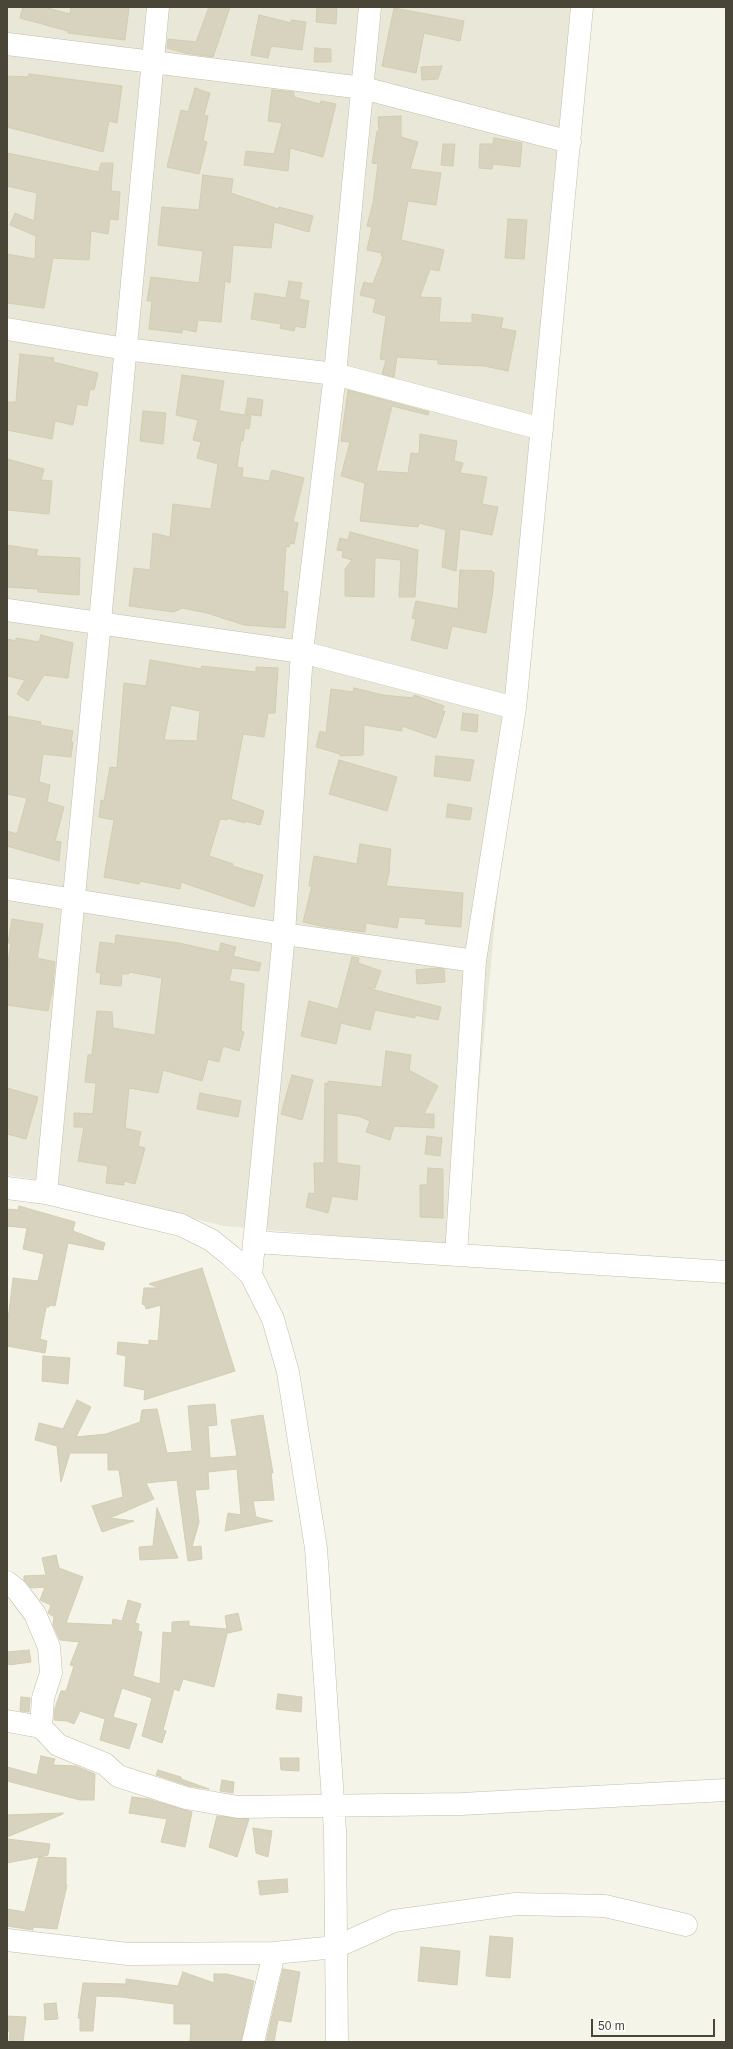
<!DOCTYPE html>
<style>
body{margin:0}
#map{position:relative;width:733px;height:2049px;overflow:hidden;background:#f5f4e9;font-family:Arial,sans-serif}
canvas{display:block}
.frame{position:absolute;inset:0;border:8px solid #494637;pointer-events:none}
.scale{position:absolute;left:591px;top:2019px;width:124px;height:18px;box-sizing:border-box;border:2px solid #494637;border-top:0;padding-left:5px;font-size:12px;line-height:14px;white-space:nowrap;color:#494637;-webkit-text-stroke:3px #fff;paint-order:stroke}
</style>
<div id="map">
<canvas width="733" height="2049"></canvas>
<div class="frame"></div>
<div class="scale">50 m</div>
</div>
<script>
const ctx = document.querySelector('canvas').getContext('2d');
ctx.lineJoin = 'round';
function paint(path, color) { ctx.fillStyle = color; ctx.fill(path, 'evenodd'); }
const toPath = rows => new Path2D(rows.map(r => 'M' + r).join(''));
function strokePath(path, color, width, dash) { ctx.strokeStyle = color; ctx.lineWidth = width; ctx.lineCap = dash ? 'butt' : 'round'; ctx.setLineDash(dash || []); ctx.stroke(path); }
paint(toPath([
 [7,7,582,7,464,1247,224,1226,32,1179,7,1175]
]), '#e9e7d7');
const building = toPath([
 [23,7,43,7,70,14,71,7,129,7,125,40,68,33,68,31,20,18,23,7],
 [209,7,230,7,213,57,185,53,167,48,168,39,196,42,209,7],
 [317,7,337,7,336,24,316,22,317,7],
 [394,8,464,21,460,41,424,33,416,73,382,66,394,8],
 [259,15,291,23,291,20,306,22,302,50,271,46,268,58,251,55,259,15],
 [315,48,331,49,331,62,314,62,315,48],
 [442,66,438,79,422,80,421,67,442,66],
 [29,74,122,86,117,123,109,121,103,152,7,127,7,76,29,77,29,74],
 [195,88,210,93,204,115,208,116,203,141,207,142,199,174,167,167,181,110,188,112,195,88],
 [272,90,294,92,294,97,320,104,321,101,336,104,323,157,290,148,288,171,244,165,246,151,274,154,282,123,268,121,272,90],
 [401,116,401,137,418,142,410,169,441,173,436,205,408,201,401,240,444,250,439,271,430,269,420,297,441,298,439,322,472,323,472,314,503,318,501,328,516,331,508,371,484,366,438,364,438,360,397,357,394,377,382,374,386,360,380,359,386,316,373,312,376,299,360,295,364,282,373,284,383,257,381,256,382,253,367,250,372,227,367,226,373,203,378,164,372,163,377,131,379,131,378,117,401,116],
 [494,138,522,143,520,167,493,164,492,169,479,168,480,144,493,144,494,138],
 [443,144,455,144,453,166,441,165,443,144],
 [7,153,99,172,101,163,113,163,111,191,120,192,118,220,110,219,108,234,91,231,89,260,53,258,44,308,7,303,7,254,35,259,36,236,10,225,15,213,34,221,37,193,7,186,7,153],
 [203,175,233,179,231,193,278,209,279,207,313,216,309,232,274,222,271,248,233,245,230,283,225,281,221,322,198,320,196,332,182,329,182,333,149,329,152,301,147,301,151,277,199,283,203,251,158,245,162,207,199,210,203,175],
 [508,219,527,220,524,259,505,258,508,219],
 [289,281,302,283,299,299,309,301,305,328,295,326,294,331,280,328,281,324,251,319,255,293,286,298,289,281],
 [20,354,54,358,53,362,98,373,94,390,90,389,87,406,77,404,73,425,55,421,52,439,7,430,7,402,16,402,20,354],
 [182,375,224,381,219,411,251,416,249,429,245,428,243,441,241,440,237,467,243,468,242,477,269,481,272,470,304,478,293,522,298,523,294,544,290,543,289,547,286,546,283,591,288,592,285,628,244,625,207,613,182,608,174,612,129,606,134,568,150,570,153,533,170,537,173,504,211,509,218,464,197,458,201,442,193,440,198,420,176,415,182,375],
 [348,390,429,412,428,415,392,406,376,471,408,473,411,453,419,454,420,434,457,441,454,461,463,463,460,473,487,477,482,504,498,507,492,535,460,529,456,571,442,567,446,530,443,529,419,523,418,527,360,521,365,483,341,476,350,442,341,441,348,390],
 [248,398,263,400,261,416,245,414,248,398],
 [143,411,166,413,163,444,140,441,143,411],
 [7,459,44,469,41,480,52,481,49,514,7,510,7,459],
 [350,532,418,550,415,597,399,597,401,560,379,558,375,558,374,597,345,596,345,569,352,560,342,557,343,551,337,550,340,538,348,540,350,532],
 [7,545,38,550,36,556,80,558,79,595,38,592,38,589,7,587,7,545],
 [460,570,492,571,494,573,493,590,486,633,452,626,447,649,411,640,416,619,412,618,416,601,458,609,460,570],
 [41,635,73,643,68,678,44,675,28,701,17,694,25,680,7,676,7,639,16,641,16,638,39,642,41,635],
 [150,660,201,669,202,666,256,672,256,667,278,668,275,713,268,713,264,737,243,734,231,799,264,811,260,825,245,821,245,823,227,818,227,820,220,819,209,856,233,864,232,866,263,875,254,907,181,882,180,889,140,881,139,884,104,877,114,820,99,817,101,800,104,801,110,767,117,768,124,683,146,686,150,660],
 [171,705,200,711,197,741,164,740,171,705],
 [354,688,383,695,413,698,414,695,444,706,442,711,445,711,436,738,402,726,402,731,364,725,363,755,340,756,340,754,316,747,320,731,326,733,331,689,353,692,354,688],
 [463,713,478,715,477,732,461,730,463,713],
 [7,716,41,722,40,725,73,731,71,742,73,742,71,757,43,754,39,782,50,785,47,802,64,807,55,841,61,842,59,861,7,846,7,831,17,834,27,798,7,794,7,716],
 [436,756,474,760,470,781,434,776,436,756],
 [339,760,397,777,387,811,329,794,339,760],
 [448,804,472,808,470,820,446,817,448,804],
 [360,844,391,849,389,868,390,869,386,886,463,893,461,927,425,924,426,919,399,917,397,928,366,923,365,932,325,927,303,922,312,886,309,886,314,856,357,864,360,844],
 [12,919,43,924,37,958,55,962,52,992,48,1011,7,1005,7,969,11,943,8,943,12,919],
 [116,935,179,943,219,952,221,943,236,947,233,956,261,963,259,971,232,968,229,981,244,984,241,1031,244,1032,239,1051,223,1046,219,1062,208,1059,202,1081,163,1070,158,1093,129,1088,125,1128,141,1132,138,1146,145,1148,135,1184,124,1181,124,1185,106,1183,108,1166,78,1161,84,1127,74,1127,74,1113,93,1114,96,1083,85,1082,88,1055,92,1055,97,1011,112,1012,113,1028,155,1035,162,978,129,972,129,974,122,974,121,986,100,984,101,973,96,972,100,942,115,944,116,935],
 [352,957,359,958,358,963,381,971,375,988,367,988,441,1007,438,1020,415,1015,415,1018,375,1010,370,1030,341,1023,336,1044,301,1036,309,1001,338,1009,352,957],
 [437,968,444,969,445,982,417,984,416,970,437,968],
 [386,1051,411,1055,409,1070,438,1086,424,1114,434,1114,434,1128,394,1126,390,1140,366,1132,370,1121,358,1116,337,1113,337,1163,360,1166,357,1200,332,1196,328,1213,306,1207,309,1193,315,1194,314,1163,324,1163,325,1083,328,1084,328,1081,382,1087,386,1051],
 [292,1075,313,1080,302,1120,281,1114,292,1075],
 [7,1088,38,1097,26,1139,7,1134,7,1088],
 [200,1093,241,1101,238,1117,197,1109,200,1093],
 [427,1136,442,1138,440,1156,425,1154,427,1136],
 [428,1168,443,1169,443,1218,420,1217,420,1185,427,1185,428,1168],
 [19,1206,75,1222,73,1231,105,1243,103,1250,68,1243,55,1306,50,1305,49,1307,46,1307,40,1339,47,1341,45,1353,7,1346,7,1328,13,1278,38,1281,44,1254,23,1249,27,1228,7,1226,7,1209,18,1210,19,1206],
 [202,1268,235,1371,144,1400,145,1390,124,1386,126,1356,117,1354,118,1342,149,1345,149,1340,158,1341,161,1305,146,1309,145,1305,142,1304,144,1288,159,1288,149,1284,202,1268],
 [43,1356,70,1358,68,1384,42,1381,43,1356],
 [77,1400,91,1407,76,1437,106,1434,140,1422,142,1410,157,1409,167,1453,192,1451,188,1406,215,1404,217,1425,208,1426,210,1458,237,1456,231,1420,263,1415,273,1473,271,1473,274,1500,253,1501,256,1517,273,1521,225,1531,228,1513,241,1515,237,1469,208,1472,209,1489,195,1490,199,1522,192,1547,201,1546,202,1559,188,1561,177,1480,146,1483,154,1499,110,1518,134,1521,102,1532,92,1506,123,1497,119,1470,108,1470,108,1453,70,1453,61,1482,57,1446,35,1440,39,1423,63,1429,77,1400],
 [157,1508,178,1558,140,1560,139,1547,153,1546,157,1508],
 [56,1555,59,1568,83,1577,66,1623,112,1625,113,1619,122,1621,128,1600,141,1604,135,1623,139,1624,138,1631,142,1632,133,1676,160,1684,163,1632,172,1633,172,1622,189,1621,189,1626,227,1629,225,1616,238,1613,242,1630,228,1633,228,1630,214,1687,183,1679,179,1691,174,1689,163,1730,166,1731,162,1743,142,1736,152,1698,122,1688,113,1717,137,1724,129,1749,100,1740,105,1719,80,1711,74,1724,67,1721,54,1720,55,1708,61,1691,66,1691,74,1666,70,1665,79,1642,60,1640,53,1625,54,1617,48,1613,51,1605,40,1600,45,1587,31,1588,24,1580,24,1576,46,1575,42,1558,56,1555],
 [29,1650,31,1662,9,1665,7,1652,29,1650],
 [278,1694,302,1697,301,1712,276,1709,278,1694],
 [21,1697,30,1698,29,1712,20,1711,21,1697],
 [41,1756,55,1759,53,1765,76,1766,95,1774,94,1800,80,1800,7,1781,7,1767,37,1775,41,1756],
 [280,1758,299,1758,299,1771,281,1770,280,1758],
 [158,1770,181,1777,181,1779,209,1789,189,1786,156,1775,158,1770],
 [222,1780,234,1782,233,1793,220,1791,222,1780],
 [132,1797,148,1799,192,1812,185,1847,161,1842,167,1819,129,1813,132,1797],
 [63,1813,63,1814,7,1837,7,1815,63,1813],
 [217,1816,249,1819,237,1857,209,1847,217,1816],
 [253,1828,272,1831,268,1857,256,1853,253,1828],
 [7,1839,50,1844,48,1855,7,1863,7,1839],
 [39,1857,66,1858,66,1885,67,1885,57,1929,33,1927,33,1930,7,1926,7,1909,25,1912,39,1857],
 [287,1879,288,1892,260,1895,258,1881,287,1879],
 [490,1936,513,1938,510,1978,486,1976,490,1936],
 [421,1947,460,1951,457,1985,418,1981,421,1947],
 [283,1969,300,1972,291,2022,278,2020,274,2042,266,2042,283,1969],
 [183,1972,214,1983,214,1974,227,1974,254,1981,241,2042,190,2042,191,2024,174,2024,174,2004,122,1997,96,1996,93,2031,80,2031,80,2018,78,2018,83,1983,126,1984,126,1979,178,1986,183,1972],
 [56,2003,58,2019,45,2020,44,2004,56,2003],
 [7,2016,26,2017,23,2042,9,2042,10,2031,7,2031,7,2016]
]);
paint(building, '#d7d3be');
strokePath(building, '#d3cdb0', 1);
const minor = toPath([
 [7,44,363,88,570,142],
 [7,329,125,349,335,374,542,429],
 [7,610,302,652,515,708],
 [7,889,284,934,475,961],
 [7,1188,46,1193,181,1225,211,1240,231,1256,251,1275,273,1319,288,1372,316,1548,335,1831,337,2042],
 [46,1193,158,7],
 [254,1242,726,1272],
 [456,1255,475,961,515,708,582,7],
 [251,1275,284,934,302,652,335,374,370,7],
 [7,1582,17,1590,35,1614,49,1647,51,1673,43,1698,41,1727],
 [7,1721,41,1727,58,1745,105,1764,118,1776,186,1798,238,1807,461,1804,726,1790],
 [7,1940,128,1954,274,1953,336,1947,394,1921,516,1904,605,1906,686,1925],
 [253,2042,274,1953]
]);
strokePath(minor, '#c1beab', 23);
strokePath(minor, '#fff', 22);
</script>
